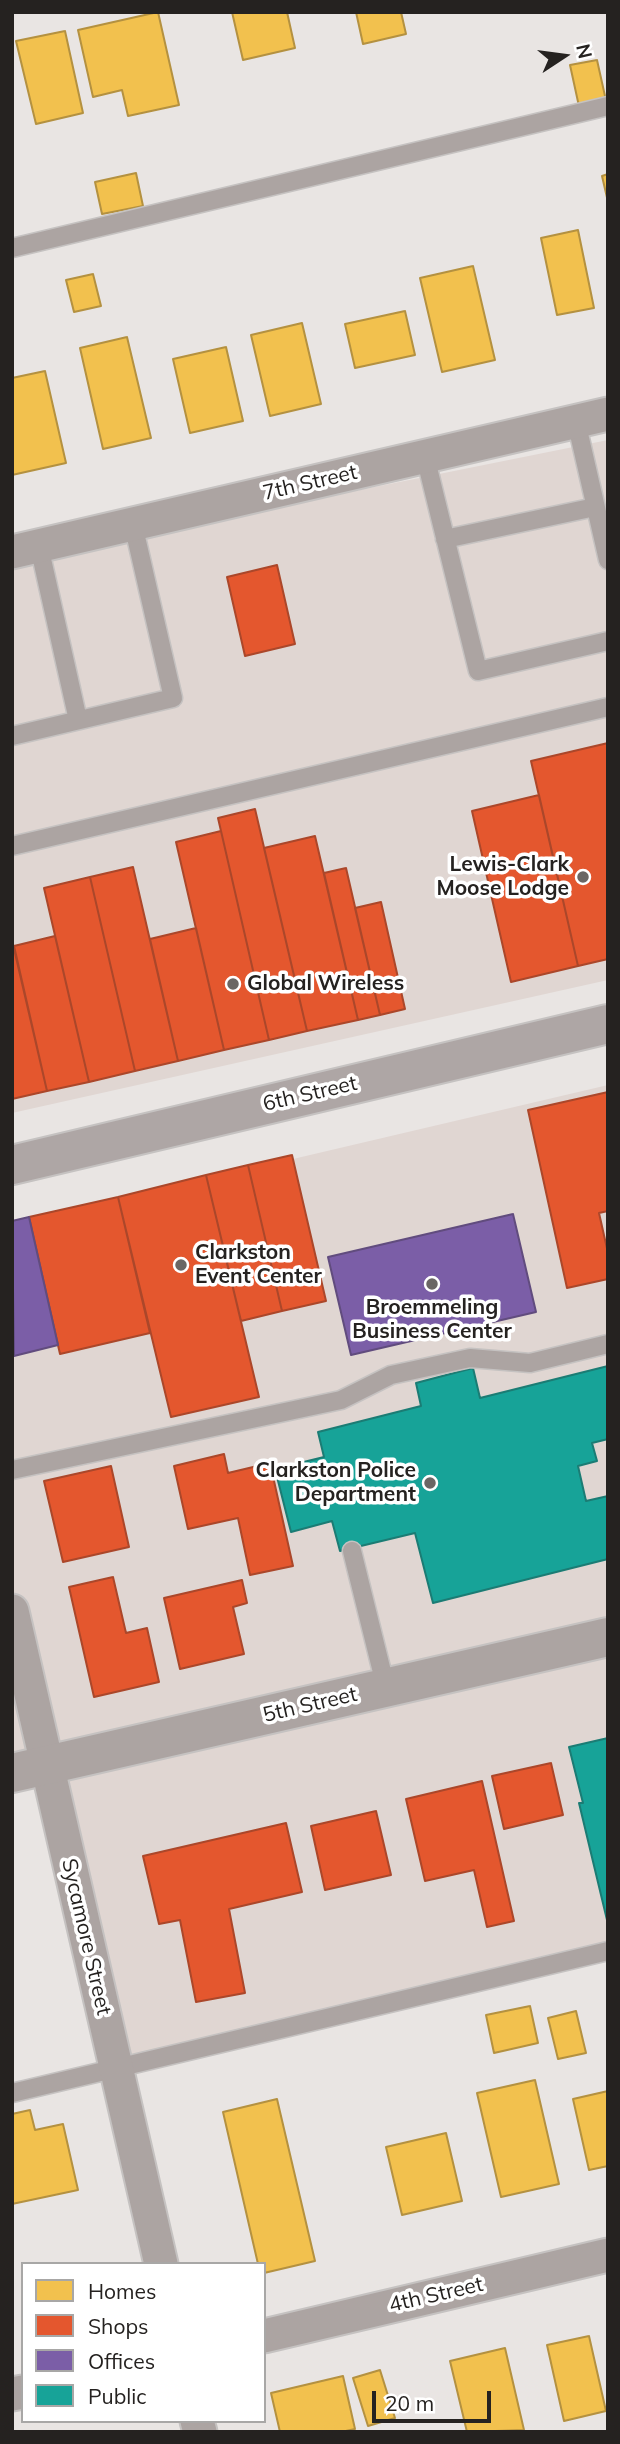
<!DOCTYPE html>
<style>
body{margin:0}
#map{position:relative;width:620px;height:2444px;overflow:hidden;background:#e9e5e3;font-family:Mulish,sans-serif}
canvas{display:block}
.frame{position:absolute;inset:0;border:14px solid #252220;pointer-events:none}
.legend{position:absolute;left:21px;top:2262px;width:245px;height:161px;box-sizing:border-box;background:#fff;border:2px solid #a8a7a6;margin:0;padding:9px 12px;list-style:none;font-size:21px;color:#252220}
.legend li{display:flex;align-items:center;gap:14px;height:35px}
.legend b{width:35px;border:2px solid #a8a7a6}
.north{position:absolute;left:529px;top:21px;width:70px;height:70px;-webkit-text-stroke:5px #fff;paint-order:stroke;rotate:77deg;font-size:19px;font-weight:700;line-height:28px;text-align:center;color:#252220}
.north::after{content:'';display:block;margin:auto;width:24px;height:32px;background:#252220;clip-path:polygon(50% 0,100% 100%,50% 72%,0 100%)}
.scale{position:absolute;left:372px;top:2391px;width:119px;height:32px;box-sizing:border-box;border:4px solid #252220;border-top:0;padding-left:9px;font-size:21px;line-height:24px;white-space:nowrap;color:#252220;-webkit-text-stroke:5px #fff;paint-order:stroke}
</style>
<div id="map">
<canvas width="620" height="2444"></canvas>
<div class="frame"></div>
<ul class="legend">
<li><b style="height:19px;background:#f2c14e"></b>Homes</li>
<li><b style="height:19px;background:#e4572e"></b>Shops</li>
<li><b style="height:19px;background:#7b5ea7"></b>Offices</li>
<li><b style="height:19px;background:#17a398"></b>Public</li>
</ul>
<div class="north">N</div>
<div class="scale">20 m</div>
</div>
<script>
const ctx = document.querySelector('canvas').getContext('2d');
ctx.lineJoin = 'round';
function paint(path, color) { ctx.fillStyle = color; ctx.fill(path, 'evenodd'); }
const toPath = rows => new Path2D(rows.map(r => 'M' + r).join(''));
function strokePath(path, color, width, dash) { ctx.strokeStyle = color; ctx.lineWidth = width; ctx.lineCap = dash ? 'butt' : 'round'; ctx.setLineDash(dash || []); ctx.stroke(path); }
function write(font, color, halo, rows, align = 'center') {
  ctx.font = font + ' Mulish,sans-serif'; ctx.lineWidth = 7; ctx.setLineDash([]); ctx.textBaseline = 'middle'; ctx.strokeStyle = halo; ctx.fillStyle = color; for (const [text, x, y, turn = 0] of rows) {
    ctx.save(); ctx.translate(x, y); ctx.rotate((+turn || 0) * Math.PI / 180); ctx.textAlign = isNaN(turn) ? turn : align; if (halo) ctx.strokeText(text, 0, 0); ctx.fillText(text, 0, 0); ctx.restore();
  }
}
paint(toPath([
 [608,440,608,980,12,1113,12,560],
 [608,1085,608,1947,115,2062,48,1766,12,1774,12,1225]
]), '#e0d6d2');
const homes = toPath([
 [158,12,179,105,128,116,122,90,93,97,78,30,158,12],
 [232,12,287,12,295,48,243,60,232,12],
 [356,12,401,12,406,34,363,44,356,12],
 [65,31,83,113,36,124,16,41,65,31],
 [597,60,607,105,580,111,570,65,597,60],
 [136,173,143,206,102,214,95,182,136,173],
 [608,174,608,202,602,176,608,174],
 [578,230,594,308,557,315,541,238,578,230],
 [473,266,495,360,442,372,420,278,473,266],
 [93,274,101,306,74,312,66,280,93,274],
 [405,311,415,355,355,368,345,324,405,311],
 [302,323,321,404,270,416,251,335,302,323],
 [127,337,151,438,103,449,80,348,127,337],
 [226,347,243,421,190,433,173,359,226,347],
 [45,371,66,463,12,475,12,378,45,371],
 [530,2006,538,2043,494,2053,486,2015,530,2006],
 [576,2011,586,2053,558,2059,548,2018,576,2011],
 [535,2080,559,2184,501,2197,477,2093,535,2080],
 [608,2091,608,2166,589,2170,573,2099,608,2091],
 [277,2099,315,2261,264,2273,264,2264,258,2264,223,2112,277,2099],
 [30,2110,35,2130,63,2124,78,2190,12,2204,12,2114,30,2110],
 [446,2133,462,2201,402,2215,386,2147,446,2133],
 [589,2336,606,2411,564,2421,547,2345,589,2336],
 [505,2348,524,2430,467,2432,450,2361,505,2348],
 [380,2370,395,2418,368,2426,353,2378,380,2370],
 [343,2376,355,2429,341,2432,280,2432,271,2393,343,2376]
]);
paint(homes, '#f2c14e');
strokePath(homes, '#b49140', 2);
const shops = toPath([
 [277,565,295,644,245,656,227,577,277,565],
 [608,743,608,959,578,966,531,761,608,743],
 [539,795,578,966,511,982,472,811,539,795],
 [255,809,307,1031,269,1040,218,818,255,809],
 [221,831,269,1040,224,1050,176,842,221,831],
 [315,836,358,1020,307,1031,264,848,315,836],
 [133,867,178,1061,135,1071,90,877,133,867],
 [346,868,380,1015,358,1020,324,873,346,868],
 [90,877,135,1071,89,1082,44,888,90,877],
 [381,902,405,1009,380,1015,355,908,381,902],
 [196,928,224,1050,178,1061,150,939,196,928],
 [55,936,89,1082,47,1091,14,946,55,936],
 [12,940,47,1091,12,1099,12,940],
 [608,1092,608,1211,599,1213,608,1253,608,1279,567,1288,528,1110,608,1092],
 [292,1155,326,1301,282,1311,248,1165,292,1155],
 [248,1165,282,1311,241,1321,206,1175,248,1165],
 [206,1175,259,1397,171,1417,118,1197,206,1175],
 [118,1197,150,1333,60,1354,29,1217,118,1197],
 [224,1454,228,1473,270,1463,293,1566,250,1575,238,1518,188,1529,174,1466,224,1454],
 [111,1466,129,1547,63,1562,44,1481,111,1466],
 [113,1577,126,1633,147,1628,159,1682,94,1697,69,1587,113,1577],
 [242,1580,247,1603,233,1607,244,1654,180,1669,164,1598,242,1580],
 [551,1763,563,1815,504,1829,492,1776,551,1763],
 [482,1781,514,1921,487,1927,474,1870,425,1881,406,1799,482,1781],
 [376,1811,391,1875,325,1890,311,1826,376,1811],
 [286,1823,302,1892,229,1909,245,1993,196,2002,180,1920,159,1924,143,1856,286,1823]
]);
paint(shops, '#e4572e');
strokePath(shops, '#ab472a', 2);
const offices = toPath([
 [513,1214,536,1312,351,1355,328,1257,513,1214],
 [29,1217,58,1345,14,1356,12,1221,29,1217]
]);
paint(offices, '#7b5ea7');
strokePath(offices, '#614c7e', 2);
const public = toPath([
 [608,1366,608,1439,592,1443,597,1461,578,1466,586,1501,608,1496,608,1559,433,1603,415,1533,340,1551,332,1521,291,1532,275,1469,324,1457,318,1432,421,1406,416,1383,473,1368,480,1398,608,1366],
 [608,1738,608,1919,607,1920,579,1803,583,1803,569,1747,608,1738]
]);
paint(public, '#17a398');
strokePath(public, '#1b7c74', 2);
const service = toPath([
 [12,248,608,106],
 [576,421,608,560],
 [425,456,478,671,608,641],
 [445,539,595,507],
 [39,546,78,720],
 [12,736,173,698,133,524],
 [12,846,608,707],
 [12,1470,341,1400,391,1375,470,1358,530,1363,608,1344],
 [352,1551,386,1688],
 [12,2093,608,1951]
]);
const minor = toPath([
 [12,552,608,414],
 [12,1611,161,2264],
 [264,2336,608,2255],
 [12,2394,23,2392],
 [197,2421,200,2432]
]);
const tertiary = toPath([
 [12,1773,608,1637]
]);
const primary = toPath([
 [12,1165,608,1024]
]);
strokePath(service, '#c5c2c1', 21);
strokePath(minor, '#c5c2c1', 37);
strokePath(tertiary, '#c5c2c1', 42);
strokePath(primary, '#c5c2c1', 42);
strokePath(service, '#aca4a2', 18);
strokePath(minor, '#aca4a2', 33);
strokePath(tertiary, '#aca4a2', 38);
strokePath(primary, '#aea6a5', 38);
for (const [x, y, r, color] of [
 [583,877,7,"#6a6664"],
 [233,984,7,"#6a6664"],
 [181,1265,7,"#6a6664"],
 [432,1284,7,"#6a6664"],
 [430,1483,7,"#6a6664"]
]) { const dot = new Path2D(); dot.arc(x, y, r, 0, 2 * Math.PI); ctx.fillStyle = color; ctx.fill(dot); strokePath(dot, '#fff', 2.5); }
write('21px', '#252220', '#fff', [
 ["7th Street",310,483,-13],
 ["6th Street",310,1094,-13],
 ["5th Street",310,1705,-13],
 ["Sycamore Street",86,1937,77],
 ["4th Street",436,2295,-13]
]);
write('bold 21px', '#252220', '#fff', [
 ["Lewis-Clark",569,865],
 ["Moose Lodge",569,889],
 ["Global Wireless",247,984,"left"],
 ["Clarkston",195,1253,"left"],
 ["Event Center",195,1277,"left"],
 ["Broemmeling",432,1308,"center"],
 ["Business Center",432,1332,"center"],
 ["Clarkston Police",416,1471],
 ["Department",416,1495]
], 'right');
</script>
